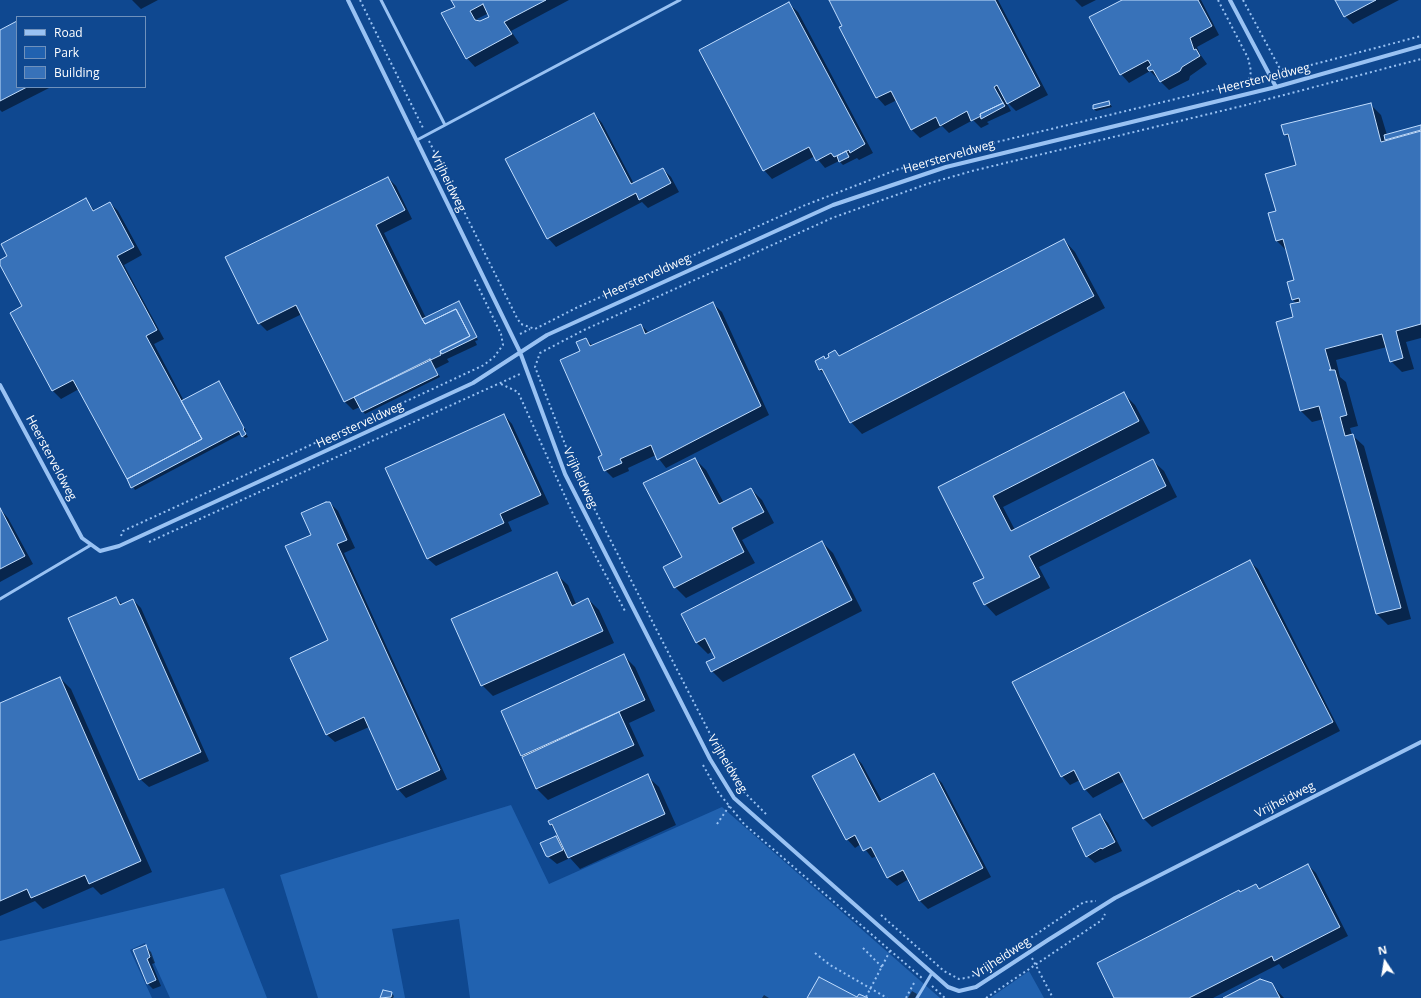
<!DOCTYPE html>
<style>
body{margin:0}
#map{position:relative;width:1421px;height:998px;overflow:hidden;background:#0f4890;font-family:"Open Sans",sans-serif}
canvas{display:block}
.legend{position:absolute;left:16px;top:16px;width:130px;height:72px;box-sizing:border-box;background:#0f4890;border:1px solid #6f91bc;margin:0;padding:5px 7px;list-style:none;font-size:12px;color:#fff}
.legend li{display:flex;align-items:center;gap:8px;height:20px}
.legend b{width:20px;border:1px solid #6f91bc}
.north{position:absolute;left:1365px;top:942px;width:40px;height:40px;-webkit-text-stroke:3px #0f4890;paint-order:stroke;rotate:348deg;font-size:11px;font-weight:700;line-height:16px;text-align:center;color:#fff}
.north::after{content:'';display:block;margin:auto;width:14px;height:18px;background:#fff;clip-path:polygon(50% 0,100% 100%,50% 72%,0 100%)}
</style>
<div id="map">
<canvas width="1421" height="998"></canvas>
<ul class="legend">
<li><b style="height:5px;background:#99c2f3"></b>Road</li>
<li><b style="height:11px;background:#2162b0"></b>Park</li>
<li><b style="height:11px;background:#3872b9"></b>Building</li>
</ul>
<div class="north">N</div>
</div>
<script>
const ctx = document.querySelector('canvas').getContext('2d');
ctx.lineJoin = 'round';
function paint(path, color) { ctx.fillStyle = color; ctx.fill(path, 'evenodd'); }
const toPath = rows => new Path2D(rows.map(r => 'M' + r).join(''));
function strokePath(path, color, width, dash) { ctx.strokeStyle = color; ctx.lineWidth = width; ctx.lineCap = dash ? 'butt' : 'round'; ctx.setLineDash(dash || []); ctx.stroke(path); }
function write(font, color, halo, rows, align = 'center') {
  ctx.font = font + ' "Open Sans",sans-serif'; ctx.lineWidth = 3; ctx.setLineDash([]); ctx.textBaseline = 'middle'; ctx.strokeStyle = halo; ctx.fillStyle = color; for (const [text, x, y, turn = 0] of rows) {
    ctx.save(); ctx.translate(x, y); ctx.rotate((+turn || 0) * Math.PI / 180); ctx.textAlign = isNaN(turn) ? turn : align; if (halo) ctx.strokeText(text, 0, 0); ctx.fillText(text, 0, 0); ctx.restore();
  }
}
paint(toPath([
 [511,805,549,884,722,807,940,998,470,998,459,919,392,929,405,998,318,998,280,875],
 [224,888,267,998,170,998,145,943,130,950,152,998,0,998,0,941],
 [1029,971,1044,998,990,998]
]), '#2162b0');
paint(toPath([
 [132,0,158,0,141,9],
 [453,0,569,0,511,31,519,43,475,67,467,58,457,8],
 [489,13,491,17,479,22,477,19],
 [830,0,998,0,1048,95,1016,111,1005,100,1011,111,987,122,989,124,981,128,973,120,949,133,942,126,920,138,912,130,897,100,885,106,877,97],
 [1075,0,1096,0,1082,7],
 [1124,0,1201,0,1219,35,1197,47,1200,54,1207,64,1190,76,1189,80,1169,90,1150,71,1129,83,1121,74],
 [1336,0,1399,0,1353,24,1345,16],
 [789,4,798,12,873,153,859,160,857,158,843,165,839,161,825,168,815,156,772,179,764,170],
 [17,22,17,87,51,87,2,112,0,110,0,31],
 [1109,102,1112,107,1096,111,1094,109],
 [1370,104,1381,115,1387,135,1421,126,1421,338,1406,342,1414,369,1402,372,1391,361,1387,347,1336,360,1340,377,1346,382,1358,426,1350,428,1352,435,1364,446,1411,619,1388,625,1377,614,1324,419,1312,422,1301,411,1277,322,1295,318,1297,304,1292,299,1295,281,1287,251,1277,241,1277,212,1298,166,1291,140,1285,134],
 [594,114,602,123,634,184,663,169,671,177,679,192,648,208,642,202,556,247,548,238],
 [388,178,396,186,412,219,384,233,426,318,458,302,478,340,475,341,477,345,447,359,449,362,435,369,440,377,365,414,360,407,353,410,345,402,302,314,267,331,259,323],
 [85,199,95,211,110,203,118,211,142,255,124,265,164,339,154,344,184,401,219,382,246,431,245,432,248,437,245,438,241,434,135,490,79,389,61,399,53,391,12,313,24,307,0,263,0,261],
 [1064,240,1075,252,1105,308,862,434,851,422,828,377,820,370,824,357,826,360,835,351,840,357],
 [713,304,722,312,769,415,666,468,656,455,628,468,629,471,613,478,605,470,604,456,581,352,586,339,593,346,641,325,649,333],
 [1124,394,1135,405,1150,433,1003,507,1015,530,1152,460,1164,471,1177,497,1039,567,1050,588,996,616,985,604,974,584,985,578,939,488],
 [504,415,512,424,549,504,508,522,512,531,436,566,427,558],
 [695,459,706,470,724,503,751,489,762,500,774,523,742,540,755,563,686,598,675,587,684,557],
 [330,503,338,511,355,548,344,553,447,779,406,798,398,789,369,727,335,742,326,734,330,641,312,535],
 [0,509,8,518,33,564,0,582],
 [822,542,833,553,862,611,723,682,712,671,716,658,713,651,708,654,697,643,682,614],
 [1249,561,1258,569,1340,731,1152,827,1144,819,1125,781,1093,798,1085,789,1080,780,1070,785,1062,776],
 [556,574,568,585,576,604,588,599,599,610,614,643,493,696,482,685],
 [116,598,123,605,133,600,141,608,209,761,149,787,140,779],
 [624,656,635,667,655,711,629,723,644,756,548,800,537,789,502,711],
 [60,678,71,689,152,872,101,895,93,887,43,909,35,901,0,916,0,704],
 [854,755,862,764,882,801,934,775,942,783,991,877,928,909,920,901,909,879,897,886,888,878,877,856,872,858,861,844,855,848,847,839],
 [647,776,659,787,676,825,580,869,570,858,557,864,546,855,556,837,562,843,557,831,550,824],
 [1100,815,1108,823,1122,851,1095,863,1086,855],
 [1308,865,1316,873,1348,936,1283,969,1279,964,1213,998,1116,998,1241,893,1256,885,1260,889],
 [145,946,151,952,155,963,152,964,161,986,153,989,148,984,134,950],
 [1271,984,1284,998,1225,998],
 [384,991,391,993,394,996,393,998,382,998],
 [912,991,917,994,915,998,908,998],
 [764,995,769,998,762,998]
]), '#0007');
const building = toPath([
 [451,0,546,0,504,22,512,34,466,59,441,13,455,7,451,0],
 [483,4,489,17,480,21,475,20,470,11,483,4],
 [829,0,995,0,1040,86,1007,104,997,85,994,87,1003,103,980,114,981,116,971,121,967,111,940,126,936,117,911,130,891,91,876,98,839,27,842,26,829,0],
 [1122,0,1198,0,1212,26,1190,38,1194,50,1196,49,1200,56,1182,67,1180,71,1160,82,1153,70,1149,71,1147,68,1151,65,1148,60,1120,75,1089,17,1122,0],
 [1335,0,1376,0,1344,17,1335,0],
 [789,2,865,144,850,153,849,150,834,157,831,153,816,161,809,147,763,171,699,50,789,2],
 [17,21,17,87,27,87,0,101,0,30,17,21],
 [1109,101,1110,105,1093,109,1093,105,1109,101],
 [1003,103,1005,106,981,119,980,114,1003,103],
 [1371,103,1381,142,1421,131,1421,324,1396,331,1403,358,1390,362,1382,334,1325,349,1331,370,1329,370,1335,370,1347,415,1340,417,1345,436,1353,434,1401,608,1376,614,1319,406,1300,411,1276,322,1293,317,1290,304,1300,302,1299,298,1292,300,1287,282,1294,280,1283,239,1276,241,1268,213,1276,211,1265,174,1296,165,1288,134,1284,135,1281,125,1371,103],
 [594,113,631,184,663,168,671,183,639,200,636,193,547,239,505,159,594,113],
 [1421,125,1421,130,1385,140,1384,135,1421,125],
 [846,151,849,157,839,162,837,156,846,151],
 [388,177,405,210,376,225,422,319,425,324,456,309,470,336,440,351,441,355,344,402,296,305,258,324,225,257,388,177],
 [86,198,93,211,110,202,134,247,117,256,157,330,146,336,202,439,127,479,73,380,52,391,10,313,22,306,0,265,0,260,7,256,1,244,86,198],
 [1064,239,1094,296,850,423,822,369,819,370,815,361,824,356,825,359,829,357,828,354,835,350,839,356,1064,239],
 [459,301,477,337,442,354,440,351,470,336,456,309,425,324,422,319,459,301],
 [713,302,761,406,657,460,651,445,620,459,622,463,604,471,598,457,602,455,560,360,580,351,576,342,586,338,590,346,641,324,645,334,713,302],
 [430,359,438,375,362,412,354,397,430,359],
 [219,381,244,428,243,429,246,434,242,437,239,431,131,488,127,479,202,439,181,401,219,381],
 [1124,392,1139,421,993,496,1011,531,1153,459,1166,486,1029,556,1040,577,984,605,973,583,984,578,938,487,1124,392],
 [504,414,541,495,500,514,504,523,427,559,385,468,504,414],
 [695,458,719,504,751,488,764,512,732,528,744,552,674,588,663,567,682,557,643,483,695,458],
 [326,502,330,502,347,540,337,544,440,770,397,790,364,717,326,735,290,658,328,640,285,546,311,535,301,513,326,502],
 [0,508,25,556,0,569,0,508],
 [822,541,852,600,711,672,706,662,715,658,705,638,696,643,681,614,822,541],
 [1250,560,1333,722,1143,819,1119,772,1084,790,1074,770,1061,777,1012,682,1250,560],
 [557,572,572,606,588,598,603,631,481,686,451,619,557,572],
 [116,597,120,605,133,599,201,752,139,780,68,618,116,597],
 [624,654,645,700,521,756,501,711,624,654],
 [60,677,141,861,89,884,85,875,31,898,27,889,0,901,0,703,60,677],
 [619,712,634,745,536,789,522,757,619,712],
 [854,754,879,802,934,773,983,868,919,901,903,870,887,878,871,847,863,851,855,835,846,840,812,776,854,754],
 [648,774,665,814,568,858,552,824,550,825,548,821,648,774],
 [1100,814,1115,842,1102,849,1101,848,1086,857,1072,828,1100,814],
 [556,836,563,850,548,857,546,856,540,843,556,836],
 [1308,864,1340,927,1274,961,1272,956,1189,998,1114,998,1097,963,1239,890,1240,892,1256,884,1259,889,1308,864],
 [146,945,150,957,147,959,156,980,147,984,133,950,146,945],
 [819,977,857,997,859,994,868,998,807,998,819,977],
 [1260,979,1272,983,1280,998,1223,998,1260,979],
 [383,990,392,992,391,997,380,998,383,990]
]);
paint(building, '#3872b9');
strokePath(building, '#c1ddfe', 1);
strokePath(toPath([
 [360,0,424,130],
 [1218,0,1248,58,1251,71,1249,81],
 [1243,0,1279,67,1286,71],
 [1277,74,1421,36],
 [429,141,517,318,521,324,535,329,576,308,803,206,896,170,972,148,1263,78],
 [520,334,530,329],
 [501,384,518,392,573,514,625,611],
 [121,536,123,531,424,393,484,365,494,357,503,345,501,334,474,278],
 [149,542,520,374],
 [703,765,718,792,744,824,922,978],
 [766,814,739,787,724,761,577,475,535,367,540,353,584,330,832,218,927,184,972,171,1242,106,1421,59],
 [717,824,730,805],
 [881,915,944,971,959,979,971,977,1023,943,1025,946],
 [1023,943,1084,902,1096,901],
 [863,948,882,967],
 [815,953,830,965,887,998],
 [1032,958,1053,998],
 [932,986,945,998],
 [866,997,891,949],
 [906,998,914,983,916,984],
 [986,998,1102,920,1105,914]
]), '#99c2f3', 2, [2, 3]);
strokePath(toPath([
 [381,0,445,125],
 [417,140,680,0],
 [0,599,91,545],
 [917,998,932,973]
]), '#99c2f3', 3);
strokePath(toPath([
 [348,0,520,352,565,474,710,759,734,798,948,987,959,991,976,987,1048,940,1115,898,1421,742],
 [1230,0,1276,87],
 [0,385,82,538,100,551,119,546,473,383,547,335,833,205,946,167,1276,87,1421,46]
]), '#99c2f3', 4);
write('12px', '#fff', '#0f4890', [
 ["Heersterveldweg",1264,79,-14],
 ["Heersterveldweg",949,157,-16],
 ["Vrijheidweg",448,182,64],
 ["Heersterveldweg",647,277,-24],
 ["Heersterveldweg",360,425,-25],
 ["Heersterveldweg",51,458,62],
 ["Vrijheidweg",580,478,65],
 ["Vrijheidweg",727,764,59],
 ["Vrijheidweg",1285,800,-27],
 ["Vrijheidweg",1002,958,-33]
]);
</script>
